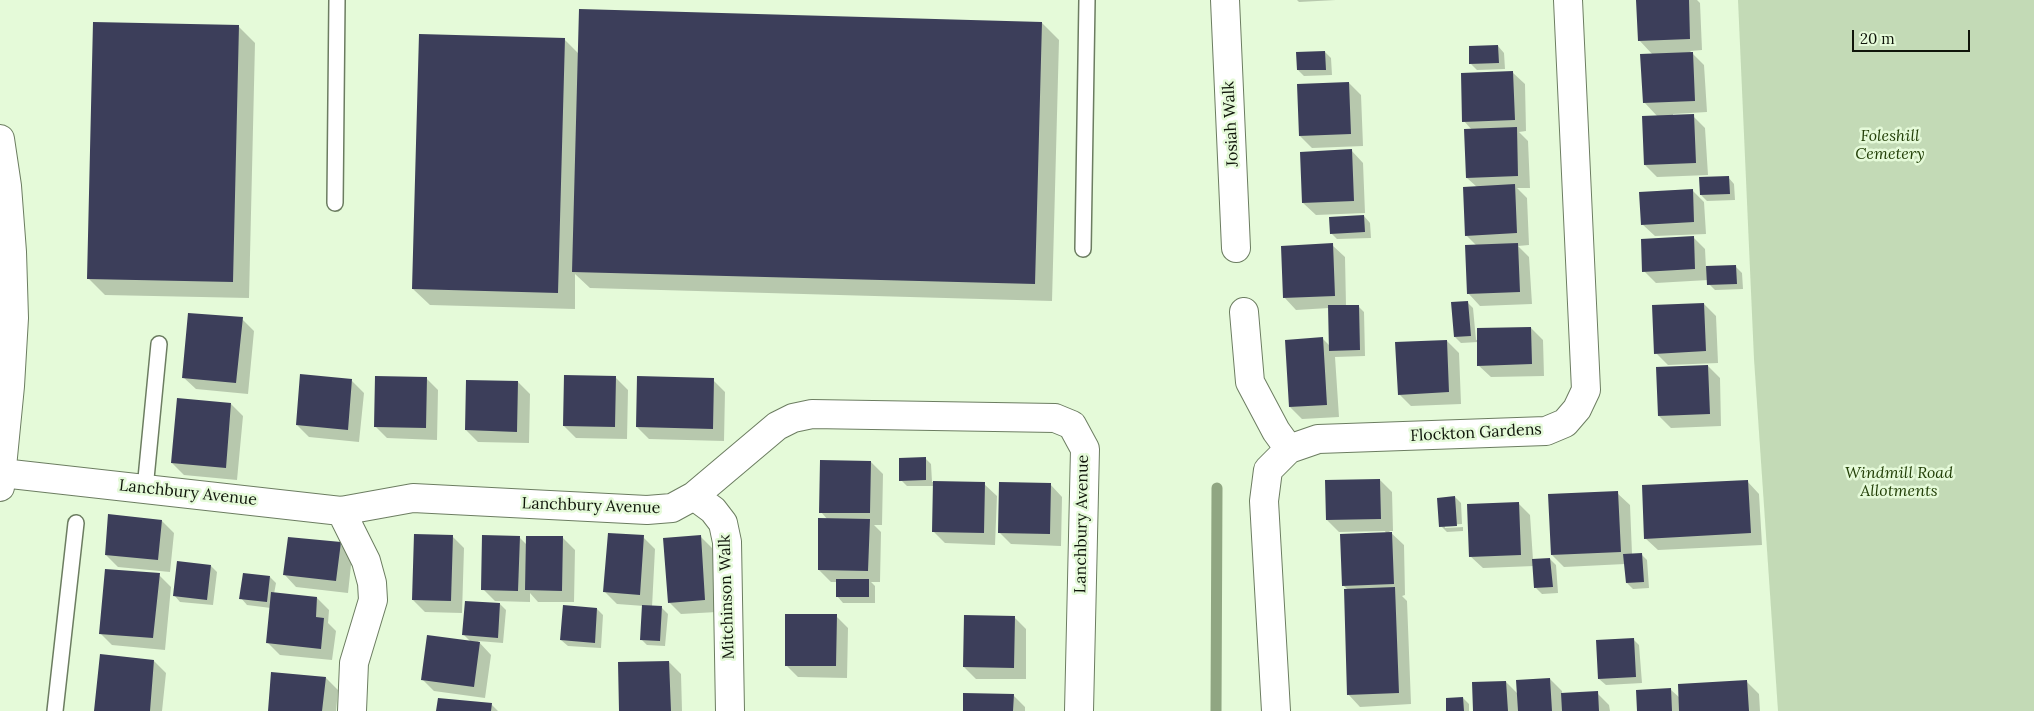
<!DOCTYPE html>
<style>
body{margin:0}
#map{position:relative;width:2034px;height:711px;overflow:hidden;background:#e5fad9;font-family:Lora,serif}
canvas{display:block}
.scale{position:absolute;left:1852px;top:30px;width:118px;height:22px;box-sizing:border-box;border:2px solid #0f150a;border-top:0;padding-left:6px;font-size:15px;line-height:18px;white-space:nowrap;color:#0f150a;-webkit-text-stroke:4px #e5fad9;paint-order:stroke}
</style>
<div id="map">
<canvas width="2034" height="711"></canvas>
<div class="scale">20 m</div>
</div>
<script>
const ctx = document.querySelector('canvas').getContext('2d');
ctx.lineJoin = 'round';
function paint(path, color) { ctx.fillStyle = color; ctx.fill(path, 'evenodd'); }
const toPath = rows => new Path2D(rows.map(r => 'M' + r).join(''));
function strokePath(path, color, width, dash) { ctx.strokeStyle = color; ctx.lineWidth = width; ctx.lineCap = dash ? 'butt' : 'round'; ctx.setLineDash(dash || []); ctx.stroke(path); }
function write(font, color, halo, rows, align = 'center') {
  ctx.font = font + ' Lora,serif'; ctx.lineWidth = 5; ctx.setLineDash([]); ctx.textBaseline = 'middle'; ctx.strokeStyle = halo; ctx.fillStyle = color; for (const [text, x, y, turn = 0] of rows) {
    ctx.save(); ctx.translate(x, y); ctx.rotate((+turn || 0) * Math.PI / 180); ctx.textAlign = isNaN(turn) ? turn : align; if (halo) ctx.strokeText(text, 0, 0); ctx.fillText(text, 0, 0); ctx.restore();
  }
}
paint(toPath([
 [1738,0,2034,0,2034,711,1778,711,1754,359]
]), '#c3dab6');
paint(toPath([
 [1297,0,1336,0,1299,2],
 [1637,0,1697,0,1700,3,1702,50,1690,51,1704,65,1707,112,1673,114,1673,116,1693,116,1705,128,1708,175,1657,177,1645,165,1658,117,1644,102,1653,55,1639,40],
 [1042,23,1059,40,1052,301,590,288,575,274,575,309,430,305,413,289,564,39,579,54],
 [238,26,255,43,249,298,105,295,88,278],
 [1498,46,1504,53,1505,69,1477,70,1471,64],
 [1325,52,1331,58,1332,75,1304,76,1298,70],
 [1512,72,1525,84,1526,131,1519,132,1528,141,1530,188,1517,188,1527,198,1529,245,1518,246,1529,257,1532,304,1480,306,1468,293,1477,246,1466,235,1477,187,1467,178,1472,130,1464,121],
 [1349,83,1361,95,1363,146,1312,148,1300,136],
 [1351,150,1363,163,1365,213,1316,215,1303,203],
 [1728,177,1734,184,1735,200,1707,201,1701,195],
 [1692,190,1704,202,1706,234,1655,236,1642,224],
 [1364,216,1370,223,1371,238,1337,239,1331,233],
 [1693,237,1705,249,1706,268,1736,267,1742,273,1743,289,1715,290,1709,284,1708,280,1656,283,1644,271],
 [1332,245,1345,257,1346,306,1358,306,1364,312,1365,356,1335,357,1339,417,1302,419,1290,407,1323,339,1330,346,1329,308,1296,310,1284,297],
 [1467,302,1473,308,1476,340,1531,328,1543,340,1544,376,1491,377,1478,365,1478,342,1461,343,1455,337],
 [1704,304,1716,316,1718,363,1668,365,1656,353],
 [242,319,254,331,248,394,196,389,183,377],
 [1447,341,1459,353,1461,404,1411,406,1399,394],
 [1708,366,1720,378,1721,426,1671,428,1659,416],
 [426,378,438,390,437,440,387,438,375,426],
 [616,378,628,390,627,439,576,438,564,426],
 [713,380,725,392,724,441,649,439,637,427],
 [352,381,364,393,359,442,309,437,297,425],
 [518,382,530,394,529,443,478,442,466,430],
 [231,404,243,416,237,480,184,475,172,463],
 [925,458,931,464,932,482,984,484,997,496,995,545,945,543,933,531,934,486,907,486,901,480],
 [871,462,883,474,882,525,874,525,881,532,880,582,871,582,875,586,875,603,843,603,837,596,837,582,831,582,819,570,828,520,821,512],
 [1380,480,1392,492,1393,531,1389,531,1404,545,1405,595,1402,596,1407,601,1411,704,1360,707,1348,694,1348,590,1343,585,1386,533,1385,531,1339,532,1327,520],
 [1747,481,1759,494,1762,545,1658,550,1645,538],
 [1050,484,1062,497,1061,546,1011,544,999,532],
 [1617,493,1630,505,1632,554,1641,554,1647,560,1649,588,1633,589,1627,583,1625,564,1564,567,1552,555],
 [1455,497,1461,503,1462,524,1445,525,1445,528,1463,527,1463,531,1447,532,1441,526],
 [1518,503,1530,515,1533,560,1550,559,1556,565,1558,593,1542,594,1536,588,1534,566,1483,568,1470,556],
 [162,521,174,533,170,572,118,567,106,555],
 [452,536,464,548,462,613,425,612,413,600],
 [519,537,527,545,563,538,575,550,574,602,538,602,530,593,530,602,495,601,483,589],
 [643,537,655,549,652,607,662,608,668,614,665,646,647,645,641,639,644,606,617,604,605,592],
 [701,537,713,549,717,612,681,614,669,602],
 [340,544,352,556,348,593,296,587,284,574],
 [211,566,217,572,213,605,180,602,174,595],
 [159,575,171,587,165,650,112,645,100,633],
 [270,577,276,583,274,594,317,598,329,610,328,623,336,631,332,660,280,655,268,643,271,608,247,605,241,598],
 [500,604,506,610,503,643,478,641,491,655,485,698,434,691,422,679,471,642,464,635],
 [597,609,603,615,601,648,568,646,561,640],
 [836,616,848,628,847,678,798,677,786,665],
 [1014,617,1026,629,1026,679,976,679,964,667],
 [1633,639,1639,645,1642,683,1606,685,1599,679],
 [154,661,166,673,162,711,96,711],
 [669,662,681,674,682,711,621,711],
 [326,678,338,690,336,711,269,711],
 [1550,679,1562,691,1562,694,1597,693,1609,705,1610,711,1475,711,1506,682,1518,694],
 [1747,682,1759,694,1760,711,1638,711,1671,690,1680,698],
 [1013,695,1025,707,1025,711,964,711],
 [1463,698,1469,704,1469,711,1447,711],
 [491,704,498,711,438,711]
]), '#0003');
strokePath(toPath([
 [1216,711,1217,488]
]), '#90a682', 11);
paint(toPath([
 [1636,0,1689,0,1690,39,1638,41],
 [579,9,1042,22,1035,284,572,272],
 [93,22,239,25,233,282,87,279],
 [419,34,565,38,558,293,412,289],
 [1498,45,1499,63,1469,64,1469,46],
 [1325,51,1326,70,1297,70,1296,52],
 [1693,52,1695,101,1643,103,1640,54],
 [1513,71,1515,120,1462,122,1461,73],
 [1349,82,1351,134,1299,136,1297,84],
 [1694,114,1696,163,1644,165,1642,116],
 [1517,127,1518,176,1466,178,1464,129],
 [1352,149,1354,201,1302,203,1300,152],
 [1729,176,1730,194,1700,195,1699,177],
 [1515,184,1517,233,1465,236,1463,187],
 [1693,189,1694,222,1641,225,1639,192],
 [1364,215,1365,232,1330,234,1329,217],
 [1694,236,1695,269,1642,272,1641,239],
 [1333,243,1335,296,1283,298,1281,246],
 [1518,243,1520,292,1467,294,1465,245],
 [1736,265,1737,284,1707,285,1706,266],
 [1468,301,1471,336,1454,337,1451,302],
 [1704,303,1706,351,1654,354,1652,305],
 [1328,305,1359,305,1360,350,1329,351],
 [188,313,243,317,236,383,182,378],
 [1531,327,1532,364,1477,366,1477,328],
 [1323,337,1327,405,1289,407,1285,340],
 [1447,340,1449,392,1398,395,1395,342],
 [1708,365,1710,414,1658,416,1656,367],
 [300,374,352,379,348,430,296,425],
 [564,375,616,376,615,427,563,426],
 [375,376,427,377,426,428,374,427],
 [637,376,714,378,713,429,636,427],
 [466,380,518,381,517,432,465,430],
 [177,398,231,403,226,468,171,463],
 [926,457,926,480,899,481,899,458],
 [820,460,871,461,870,513,819,513],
 [1380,479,1381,519,1326,520,1325,480],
 [1748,480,1751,533,1644,539,1642,485],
 [933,481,985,482,984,533,932,532],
 [999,482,1051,483,1050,534,998,533],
 [1618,491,1621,552,1551,555,1548,494],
 [1455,496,1457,526,1439,527,1437,498],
 [1519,502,1521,555,1469,557,1467,504],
 [108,514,162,520,158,560,105,555],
 [818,518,870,519,868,571,818,570],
 [1392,532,1394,584,1342,586,1340,534],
 [608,533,644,535,640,595,603,592],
 [414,534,453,535,451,601,412,600],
 [482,535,520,536,518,591,481,590],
 [701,535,705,600,668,603,663,538],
 [526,536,563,536,562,591,525,590],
 [288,537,341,542,336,581,283,575],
 [1642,553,1644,582,1626,583,1623,554],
 [1550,558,1553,587,1534,588,1532,559],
 [177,561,211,565,207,600,173,596],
 [105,569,160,573,153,638,99,634],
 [243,573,270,576,267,602,239,599],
 [836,579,869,579,869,597,836,597],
 [1395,587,1399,693,1347,695,1344,589],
 [271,592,317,597,316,617,324,618,321,649,266,643],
 [465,601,500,603,498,638,462,635],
 [563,605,597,608,595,643,560,640],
 [642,605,662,606,660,641,640,640],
 [785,614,837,614,836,666,785,666],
 [964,615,1015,616,1014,668,963,667],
 [427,635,480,642,474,687,421,680],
 [1634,638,1636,677,1598,679,1596,640],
 [100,654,154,660,150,711,94,711],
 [669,661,671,711,619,711,618,662],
 [271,672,326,677,322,711,268,711],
 [1550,678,1552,711,1518,711,1516,680],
 [1747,680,1749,711,1679,711,1678,684],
 [1506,681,1508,711,1473,711,1472,682],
 [1671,688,1672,711,1637,711,1636,690],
 [1598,691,1599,711,1562,711,1561,693],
 [963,693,1014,694,1013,711,963,711],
 [1463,697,1464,711,1446,711,1446,698],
 [438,698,492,703,491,711,436,711]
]), '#3c3e5a');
const lane = toPath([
 [335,203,337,0],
 [1083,249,1087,0],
 [145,489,159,344],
 [55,711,76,523]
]);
const street = toPath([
 [1225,0,1236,248],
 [1244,312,1250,382,1276,431,1289,449],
 [2,473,341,511,413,498,647,510,672,508,694,496,777,426,793,418,812,414,1055,418,1072,425,1085,449,1079,711],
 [694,496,713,510,723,523,727,542,730,711],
 [341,511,366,561,372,583,373,600,354,663,352,711],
 [1276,711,1264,501,1268,470,1289,449,1318,439,1546,431,1565,423,1577,409,1586,390,1568,0]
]);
const secondary = toPath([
 [0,139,7,186,12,252,14,318,10,386,0,487]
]);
strokePath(lane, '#6c7d61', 18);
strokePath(street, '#6c7d61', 30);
strokePath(secondary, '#6c7d61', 30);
strokePath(lane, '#fff', 15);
strokePath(street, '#fff', 28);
strokePath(secondary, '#fff', 28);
write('16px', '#0f150a', '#e5fad9', [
 ["Josiah Walk",1231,124,-93],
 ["Flockton Gardens",1476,433,-3],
 ["Lanchbury Avenue",188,493,6],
 ["Lanchbury Avenue",591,506,2],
 ["Lanchbury Avenue",1082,524,-89],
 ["Mitchinson Walk",727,597,-92]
]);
write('italic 16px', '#223f07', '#e5fad9', [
 ["Foleshill",1890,136],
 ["Cemetery",1890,154],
 ["Windmill Road",1899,473],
 ["Allotments",1899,491]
]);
</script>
